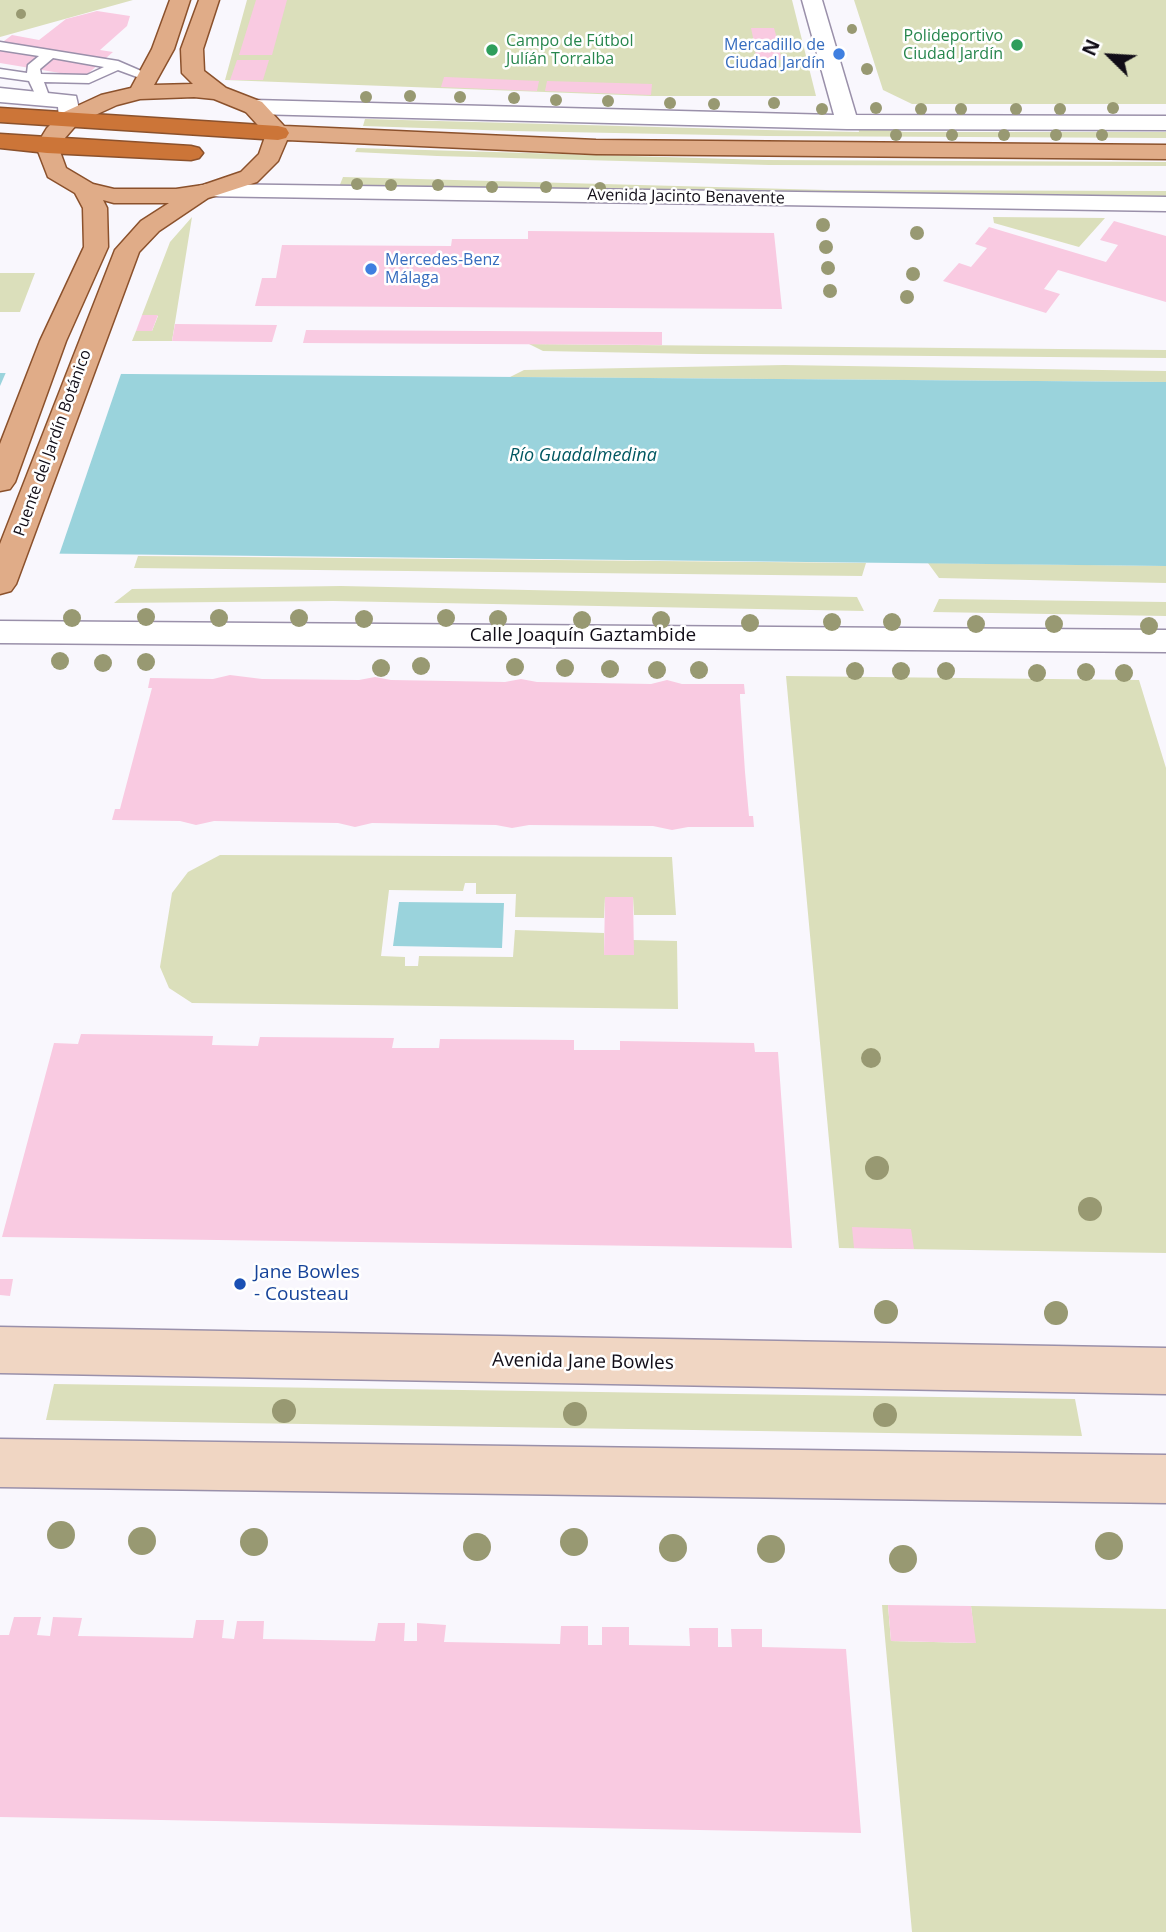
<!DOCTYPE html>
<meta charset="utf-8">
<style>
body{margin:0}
#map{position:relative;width:1166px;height:1932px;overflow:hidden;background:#f9f7fd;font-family:"Open Sans",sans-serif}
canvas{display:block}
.north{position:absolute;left:1075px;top:21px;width:70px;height:70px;-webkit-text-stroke:5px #fff;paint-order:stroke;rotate:294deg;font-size:19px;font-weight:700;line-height:28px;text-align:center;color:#110d17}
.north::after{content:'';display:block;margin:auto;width:24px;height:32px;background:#110d17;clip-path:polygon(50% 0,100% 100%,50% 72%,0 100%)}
</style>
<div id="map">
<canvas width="1166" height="1932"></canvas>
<div class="north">N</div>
</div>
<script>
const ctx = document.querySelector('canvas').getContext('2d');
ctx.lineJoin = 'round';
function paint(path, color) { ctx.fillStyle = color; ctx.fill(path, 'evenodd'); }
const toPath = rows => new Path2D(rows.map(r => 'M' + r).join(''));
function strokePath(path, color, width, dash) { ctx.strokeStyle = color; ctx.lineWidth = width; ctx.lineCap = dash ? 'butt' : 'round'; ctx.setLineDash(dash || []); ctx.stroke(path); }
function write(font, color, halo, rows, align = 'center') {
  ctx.font = font + ' "Open Sans",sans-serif'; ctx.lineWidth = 5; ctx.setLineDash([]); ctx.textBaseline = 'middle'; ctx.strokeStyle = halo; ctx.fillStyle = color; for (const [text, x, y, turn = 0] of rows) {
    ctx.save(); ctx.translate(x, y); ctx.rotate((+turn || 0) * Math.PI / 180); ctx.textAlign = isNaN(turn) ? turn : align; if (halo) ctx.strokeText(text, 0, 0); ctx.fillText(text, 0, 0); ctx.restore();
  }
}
paint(toPath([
 [0,0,133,0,0,37],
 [247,0,792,0,816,96,651,96,225,80],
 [854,0,1166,0,1166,104,912,104,883,90],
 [365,119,766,130,859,132,858,126,890,128,903,132,1166,132,1166,138,767,136,513,131,363,126],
 [357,148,767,160,1166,162,1166,166,769,165,437,156,355,152],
 [343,177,826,190,1166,191,1166,198,339,187],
 [192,217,172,341,132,341,136,331,152,331,158,316,142,315,170,242],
 [993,217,1105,218,1079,247,994,223],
 [0,273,35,273,20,312,0,312],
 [529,344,1166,350,1166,358,699,354,543,351],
 [784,365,1166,371,1166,382,510,377,524,370],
 [138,556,866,563,862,576,134,568],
 [928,563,1166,566,1166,583,939,578],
 [341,586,857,597,864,611,333,601,114,603,132,589],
 [939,599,1166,602,1166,616,933,612],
 [786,676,1139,680,1166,768,1166,1253,839,1248],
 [220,855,672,857,676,915,634,915,633,897,605,897,604,918,515,917,516,894,476,894,476,883,465,883,463,891,389,890,381,956,405,957,405,966,418,966,419,956,513,957,515,930,604,933,604,955,633,955,633,940,677,941,678,1009,192,1003,169,988,160,967,172,893,188,872],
 [54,1384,1075,1399,1082,1436,46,1420],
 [882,1605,888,1605,891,1641,975,1643,971,1606,1166,1609,1166,1932,912,1932]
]), '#dbdfbb');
paint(toPath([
 [0,373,1166,382,1166,566,0,553],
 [399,902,504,903,502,948,393,946]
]), '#9ad3dc');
paint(toPath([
 [7,370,122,371,58,558,0,557,0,386]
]), '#f9f7fd');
paint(toPath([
 [256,0,287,0,272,55,239,55],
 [97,11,130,16,127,26,100,50,113,52,84,77,0,63,0,44,12,35,39,40,66,19],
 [751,28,774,28,778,42,754,42],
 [778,45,782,60,757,60,754,46],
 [237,60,269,60,263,80,230,80],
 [444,77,446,77,539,81,537,91,441,87],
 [547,81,652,84,651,95,545,91],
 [1114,221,1166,236,1166,302,1058,270,1044,289,1060,294,1046,313,943,281,959,263,971,267,987,248,975,244,989,227,1106,262,1118,245,1100,240],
 [528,231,774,233,782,309,255,306,262,278,276,278,282,245,451,246,452,239,528,239],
 [142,315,158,315,152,331,136,331],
 [175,324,277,325,272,342,172,341],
 [306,330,662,332,662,345,303,343],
 [230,675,262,679,359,680,375,677,391,680,505,682,521,679,537,682,651,684,667,680,682,684,744,684,745,694,740,694,740,697,745,772,749,816,753,816,754,827,688,827,672,830,653,826,529,825,512,828,496,825,372,823,355,827,338,823,214,821,196,825,180,821,112,820,115,809,120,809,121,805,152,688,148,688,150,678,213,679],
 [605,897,633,897,634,955,604,955],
 [81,1034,213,1036,212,1045,258,1046,260,1037,394,1038,392,1048,439,1048,440,1039,574,1040,574,1050,620,1050,620,1041,754,1043,755,1052,778,1052,792,1248,2,1237,54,1043,78,1044],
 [852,1227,911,1229,914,1249,854,1248],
 [0,1279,13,1279,10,1296,0,1295],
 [888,1605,971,1606,976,1643,891,1641],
 [14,1617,41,1617,37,1635,50,1636,53,1617,82,1618,78,1636,193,1638,196,1620,224,1620,222,1638,234,1639,237,1621,264,1621,263,1639,375,1641,378,1623,405,1623,404,1641,417,1641,417,1623,446,1625,444,1642,560,1644,561,1626,588,1626,588,1645,602,1645,602,1627,629,1627,629,1645,690,1646,689,1628,718,1628,718,1647,732,1647,731,1629,762,1629,762,1647,846,1649,861,1833,0,1817,0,1635,9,1635]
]), '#f9cae1');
const lane = toPath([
 [0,42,118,61,155,77,148,81,118,70,89,83,44,82,48,93,41,97,36,96,29,81,0,77,0,69,27,73,28,65,39,56,0,50,0,42],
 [53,58,104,67,87,75,41,74,40,69,53,58]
]);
const street = toPath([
 [802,0,822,0,856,115,1166,116,1166,130,847,129,254,114,246,112,243,107,246,102,254,100,834,115,802,0],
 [0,88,76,96,81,118,78,123,70,125,62,123,59,118,58,107,0,102,0,88],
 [207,184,1166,197,1166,211,199,196,195,191,199,186,207,184],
 [0,621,1166,630,1166,652,0,643,0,621]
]);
const secondary = toPath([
 [0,1327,1166,1348,1166,1394,0,1373,0,1327],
 [0,1439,1166,1455,1166,1503,0,1487,0,1439]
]);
const primary = toPath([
 [170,0,190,0,174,49,154,85,193,84,182,73,181,49,199,0,219,0,203,49,204,71,226,88,262,102,284,126,596,140,1166,145,1166,159,596,154,287,140,278,161,257,182,208,198,159,231,139,252,16,584,11,591,0,594,0,544,115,250,141,221,169,203,114,203,103,200,107,208,108,247,66,341,15,482,10,489,0,491,0,444,40,341,84,247,83,208,75,193,48,177,36,146,47,128,62,113,101,95,131,88,152,49,170,0],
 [194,97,214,99,246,112,266,134,259,154,241,172,203,185,176,189,114,189,93,184,66,168,58,146,78,123,117,105,140,99,194,97]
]);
const highway = toPath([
 [0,108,278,126,286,128,289,133,286,138,278,140,0,122,0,108],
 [0,134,191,146,199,148,203,153,199,158,191,160,47,153,0,148,0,134]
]);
strokePath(lane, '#9a90aa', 3);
strokePath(street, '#9a90aa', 3);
strokePath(secondary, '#9a90aa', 3);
strokePath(primary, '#8b512c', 3);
strokePath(highway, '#8b512c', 3);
paint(lane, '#fff');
paint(street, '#fff');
paint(secondary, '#f0d6c3');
paint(primary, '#e0ac88');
paint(highway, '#cc7538');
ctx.fillStyle = '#989972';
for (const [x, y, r] of [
 [21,14,5],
 [852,29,5],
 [867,69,6],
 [410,96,6],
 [366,97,6],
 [460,97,6],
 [514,98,6],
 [556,100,6],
 [608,101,6],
 [670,103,6],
 [774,103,6],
 [714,104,6],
 [876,108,6],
 [1113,108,6],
 [822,109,6],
 [921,109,6],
 [961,109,6],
 [1016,109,6],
 [1060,109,6],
 [896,135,6],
 [952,135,6],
 [1004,135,6],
 [1056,135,6],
 [1102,135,6],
 [357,184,6],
 [391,185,6],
 [438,185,6],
 [492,187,6],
 [546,187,6],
 [600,188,6],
 [823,225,7],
 [917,233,7],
 [826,247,7],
 [828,268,7],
 [913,274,7],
 [830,291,7],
 [907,297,7],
 [146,617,9],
 [72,618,9],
 [219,618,9],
 [299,618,9],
 [446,618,9],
 [364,619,9],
 [498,619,9],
 [582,620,9],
 [661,620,9],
 [832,622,9],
 [892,622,9],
 [750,623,9],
 [976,624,9],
 [1054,624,9],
 [1149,626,9],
 [60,661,9],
 [146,662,9],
 [103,663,9],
 [421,666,9],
 [515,667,9],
 [381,668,9],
 [565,668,9],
 [610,669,9],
 [657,670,9],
 [699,670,9],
 [855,671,9],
 [901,671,9],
 [946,671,9],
 [1086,672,9],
 [1037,673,9],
 [1124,673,9],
 [871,1058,10],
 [877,1168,12],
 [1090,1209,12],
 [886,1312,12],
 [1056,1313,12],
 [284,1411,12],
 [575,1414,12],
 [885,1415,12],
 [61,1535,14],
 [142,1541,14],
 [254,1542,14],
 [574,1542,14],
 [1109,1546,14],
 [477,1547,14],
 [673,1548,14],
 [771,1549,14],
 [903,1559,14]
]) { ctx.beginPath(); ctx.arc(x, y, r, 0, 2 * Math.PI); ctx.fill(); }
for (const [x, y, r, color] of [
 [1017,45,7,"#2e9e5b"],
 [492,50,7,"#2e9e5b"],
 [839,54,7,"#3f7fe0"],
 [371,269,7,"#3f7fe0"],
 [240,1284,7,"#1a4fb4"]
]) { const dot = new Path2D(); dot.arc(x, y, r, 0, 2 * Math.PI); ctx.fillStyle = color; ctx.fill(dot); strokePath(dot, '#fff', 2.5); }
write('16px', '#27864d', '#fff', [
 ["Polideportivo",1003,36],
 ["Ciudad Jardín",1003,54],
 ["Campo de Fútbol",506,41,"left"],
 ["Julíán Torralba",506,59,"left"]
], 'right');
write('16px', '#366cbe', '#fff', [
 ["Mercadillo de",825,45],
 ["Ciudad Jardín",825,63],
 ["Mercedes-Benz",385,260,"left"],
 ["Málaga",385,278,"left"]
], 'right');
write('16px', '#110d17', '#fff', [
 ["Avenida Jacinto Benavente",686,197,1],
 ["Puente del Jardín Botánico",53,443,-70]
]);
write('italic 18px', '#005761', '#fff', [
 ["Río Guadalmedina",583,456]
]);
write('19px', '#110d17', '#fff', [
 ["Calle Joaquín Gaztambide",583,636],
 ["Avenida Jane Bowles",583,1362,1]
]);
write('19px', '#164399', '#fff', [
 ["Jane Bowles",254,1273],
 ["- Cousteau",254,1295]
], 'left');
</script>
